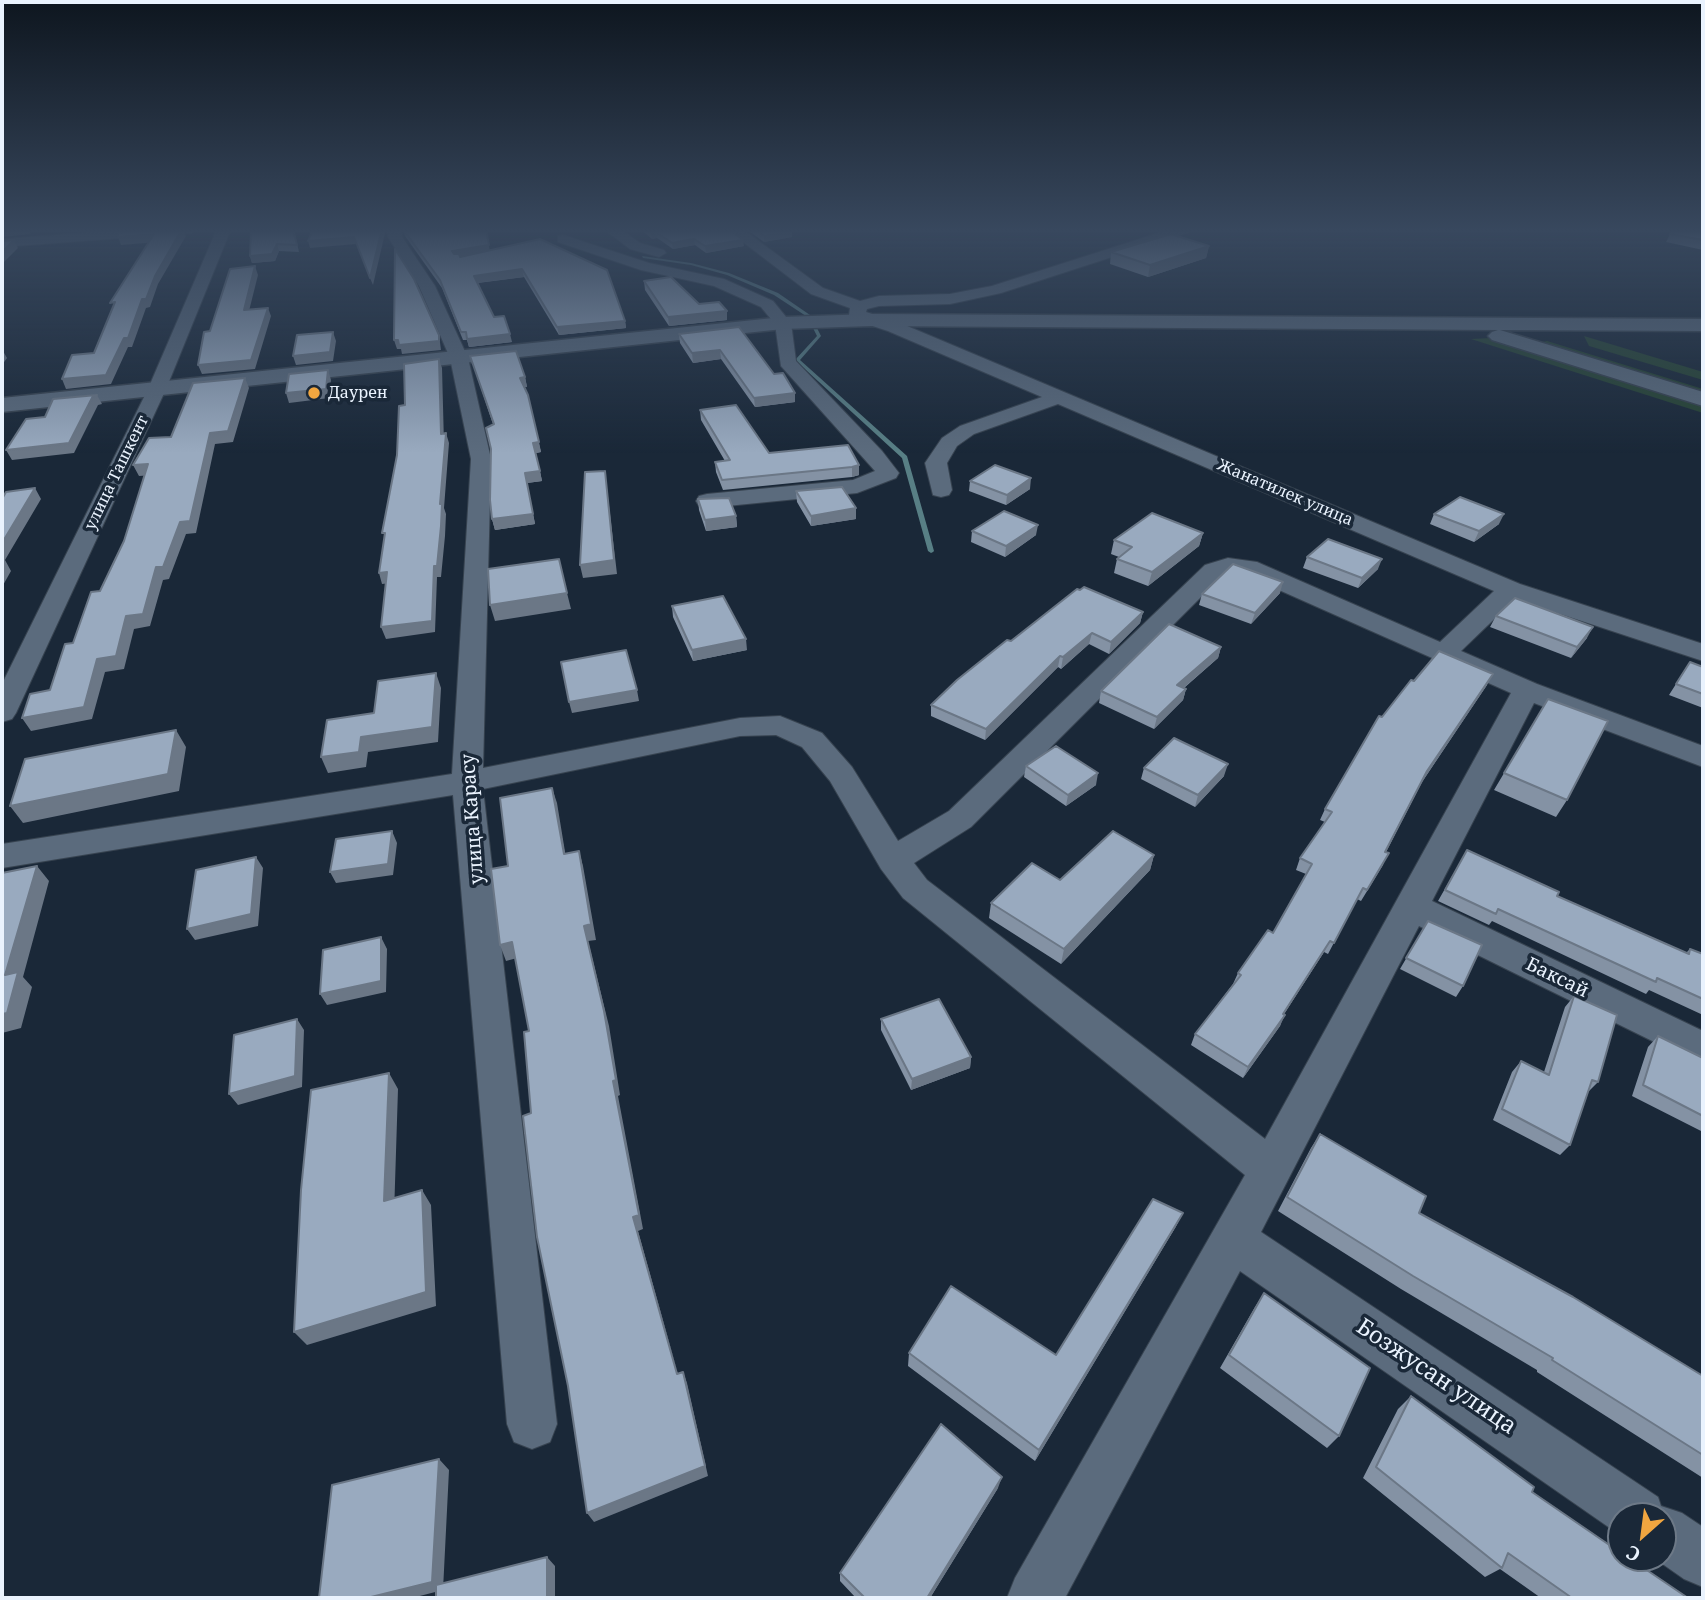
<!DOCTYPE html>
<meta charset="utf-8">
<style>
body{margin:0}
#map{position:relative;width:1705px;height:1600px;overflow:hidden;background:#1a2838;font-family:"Noto Serif",serif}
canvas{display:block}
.frame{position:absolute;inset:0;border:4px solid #eaf3fe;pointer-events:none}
.north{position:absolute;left:1607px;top:1502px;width:70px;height:70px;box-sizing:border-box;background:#1a2838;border:2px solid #6d7987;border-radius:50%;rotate:208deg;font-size:19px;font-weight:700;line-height:28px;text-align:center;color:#eaf3fe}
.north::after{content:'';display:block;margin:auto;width:24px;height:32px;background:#f1a640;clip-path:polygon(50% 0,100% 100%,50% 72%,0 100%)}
</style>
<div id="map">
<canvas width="1705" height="1600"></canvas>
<div class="frame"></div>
<div class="north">С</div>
</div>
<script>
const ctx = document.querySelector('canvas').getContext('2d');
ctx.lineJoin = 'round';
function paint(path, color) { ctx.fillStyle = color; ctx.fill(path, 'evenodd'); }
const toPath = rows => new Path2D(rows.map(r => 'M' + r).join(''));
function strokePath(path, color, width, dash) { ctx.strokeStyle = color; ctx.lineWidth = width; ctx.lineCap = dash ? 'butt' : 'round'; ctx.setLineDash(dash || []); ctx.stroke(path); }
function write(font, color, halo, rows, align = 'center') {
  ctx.font = font + ' "Noto Serif",serif'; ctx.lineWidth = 7; ctx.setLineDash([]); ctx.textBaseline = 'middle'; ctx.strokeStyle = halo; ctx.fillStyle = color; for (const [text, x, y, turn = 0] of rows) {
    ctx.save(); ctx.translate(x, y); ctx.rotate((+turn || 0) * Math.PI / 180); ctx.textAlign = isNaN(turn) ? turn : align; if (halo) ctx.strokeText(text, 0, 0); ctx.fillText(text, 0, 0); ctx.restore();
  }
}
paint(toPath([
 [1584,336,1703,372,1703,380,1589,346],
 [1491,338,1703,405,1703,413,1471,339],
 [1547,341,1703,389,1703,394,1537,343]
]), '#274434');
paint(toPath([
 [642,256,691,263,729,273,778,293,810,315,806,316,774,295,727,275,691,265,643,258,642,256],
 [812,326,816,326,821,336,800,360,907,456,934,551,933,552,931,553,928,551,902,458,795,360,817,336,812,326]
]), '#587f85');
const minor = toPath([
 [137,229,198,229,191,233,2,247,2,239,137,229],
 [217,229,231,229,166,389,16,713,12,719,2,722,2,684,148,389,217,229],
 [387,229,401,229,402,237,435,286,468,358,491,459,483,768,740,718,780,716,822,733,852,767,898,841,949,811,1205,565,1228,558,1257,562,1440,642,1494,591,1058,404,974,434,957,446,947,463,952,490,949,495,941,497,933,495,925,463,942,438,960,426,1042,397,888,331,851,319,849,315,850,308,811,294,726,229,742,229,823,288,860,301,879,296,950,294,992,286,1171,229,1191,229,1189,232,1001,293,950,304,879,306,867,309,866,312,900,323,1520,584,1703,644,1703,661,1515,599,1461,651,1537,684,1703,746,1703,767,1534,703,1432,901,1703,1031,1703,1066,1419,926,1261,1232,1658,1497,1661,1506,1682,1513,1703,1527,1703,1587,1684,1579,1654,1558,1663,1558,1663,1516,1621,1516,1620,1535,1240,1271,1065,1598,1007,1598,1015,1578,1245,1175,903,898,881,869,830,781,802,747,776,735,740,736,483,789,557,1424,550,1442,532,1449,514,1442,507,1424,453,795,2,868,2,844,452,774,471,459,450,358,419,286,388,237,387,229],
 [1230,572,1243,574,1511,693,1265,1139,927,880,914,863,971,827,1223,575,1230,572],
 [604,229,620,229,640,243,664,250,666,253,659,257,630,249,604,229],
 [563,235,649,263,724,279,773,301,791,323,796,361,882,451,899,473,896,478,857,493,707,508,699,506,696,501,699,496,707,494,853,480,875,471,781,366,775,324,761,307,714,286,641,270,558,242,558,236,563,235]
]);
const tertiary = toPath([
 [871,314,1703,319,1703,331,1500,330,1703,392,1703,406,1492,340,1488,336,1492,332,1498,330,871,326,783,329,2,412,2,398,783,317,871,314]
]);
strokePath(minor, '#374350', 2);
strokePath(tertiary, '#374350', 3);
paint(minor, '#5b6b7d');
paint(tertiary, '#5b6b7d');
paint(toPath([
 [294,229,299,252,279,251,275,261,252,263,250,256],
 [403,229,443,233,490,250,625,321,626,328,559,335,524,277,478,283,494,317,512,342,469,347,467,340,463,340,442,288,405,236],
 [633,229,729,229,744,246,706,253,695,245,673,249,657,238,652,239,640,229,635,230],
 [746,229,787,229,792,231,792,237,764,242],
 [1703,229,1703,250,1666,242,1670,234],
 [1209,246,1206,258,1148,277,1110,264,1111,252],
 [644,281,699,304,727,311,727,320,669,326,645,290],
 [739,327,795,402,755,407,721,359,693,363,680,343,679,334],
 [470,356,525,377,527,387,524,387,541,452,536,453,542,481,527,483,535,524,495,530,492,519,491,449,493,424],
 [700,410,769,453,848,445,859,475,852,477,723,490,716,472,715,462,725,461,701,420],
 [970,481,1030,489,1006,505,969,491],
 [796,491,856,519,811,526,797,502],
 [698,499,736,516,737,527,706,531,699,510],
 [1434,514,1499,524,1474,542,1430,524],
 [972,531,1036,535,1005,557,971,542],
 [1203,533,1199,546,1148,586,1114,573,1117,559,1119,557,1111,554,1114,540],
 [1307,557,1378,569,1358,588,1303,568],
 [1280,593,1251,624,1199,605,1202,594],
 [672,606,747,650,693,661,673,617],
 [1143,612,1140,623,1109,654,1089,644,1061,669,1058,667,985,740,931,716,931,705,1011,641],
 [1496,616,1587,638,1571,658,1490,627],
 [1221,647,1218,658,1184,688,1186,689,1183,700,1154,729,1099,703,1101,691],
 [1690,662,1703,667,1703,708,1669,695],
 [1414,681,1487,685,1422,782,1386,852,1383,865,1361,901,1357,899,1328,954,1324,952,1284,1014,1280,1026,1243,1078,1191,1045,1195,1034,1233,984,1238,973,1273,933,1306,874,1296,870,1300,858,1325,822,1320,820,1325,809],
 [1548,699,1567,800,1556,817,1494,790],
 [1026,766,1096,785,1066,806,1024,777],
 [1144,768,1224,776,1195,807,1141,779],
 [1467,850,1557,896,1686,953,1690,949,1703,954,1703,1015,1649,990,1646,994,1492,921,1489,925,1438,901],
 [1154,855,1150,870,1061,964,989,918,991,903,1060,880],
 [1428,921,1463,986,1456,997,1400,969],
 [1574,996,1598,1082,1587,1093,1570,1145,1560,1155,1493,1120,1512,1072,1521,1061,1544,1072,1565,1007],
 [881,1019,971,1057,970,1068,911,1090,881,1030],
 [1658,1036,1703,1058,1703,1132,1632,1096,1648,1047],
 [1320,1134,1419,1213,1703,1376,1703,1478,1537,1372,1537,1370,1401,1289,1278,1211,1311,1148],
 [1183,1213,1175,1228,1035,1461,908,1366,909,1353,1056,1355],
 [1264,1293,1339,1436,1327,1448,1220,1368,1255,1307],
 [1411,1396,1532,1492,1688,1598,1541,1598,1500,1569,1485,1577,1363,1478,1398,1409],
 [998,1488,930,1598,856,1598,840,1581,840,1573]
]), '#8492a4');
paint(toPath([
 [2,229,28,229,31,234,2,237],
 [183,229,186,236,158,284,150,307,146,308,132,347,128,347,111,384,66,389,62,379,106,375,142,299,155,276],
 [382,229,386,229,373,285,370,278],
 [486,229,490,252,454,259,452,251],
 [792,231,792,237,764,242,764,236],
 [656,232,657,238,652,239,651,233],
 [154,234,157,242,121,245,118,237],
 [354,237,356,244,310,248,308,241],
 [694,239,695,245,673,249,672,243],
 [14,240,18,248,2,264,2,252],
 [743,240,744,246,706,253,705,246],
 [277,244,279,251,275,261,252,263,250,256],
 [1209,246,1206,258,1148,277,1150,265],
 [255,266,258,275,247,319,244,310],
 [522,269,524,277,476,283,474,276],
 [268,308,271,316,255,369,202,374,198,365],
 [727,311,727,320,669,326,668,317],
 [625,321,626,328,559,335,557,327],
 [333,332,336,341,333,361,296,365,293,356],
 [510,334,512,342,469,347,467,339],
 [439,335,441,350,402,354,401,349,397,349,394,340],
 [720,350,721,359,693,363,692,353],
 [3,351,7,358,2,365,2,352],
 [439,359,442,368,444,444,441,434],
 [328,370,331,380,329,398,289,403,286,393],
 [525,377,527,387,522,387,520,378],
 [245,378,249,388,233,442,215,444,196,533,186,534,169,579,163,580,150,626,134,629,124,669,105,672,92,719,31,731,22,718,97,659,126,616,156,567,210,433],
 [795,393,795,402,755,407,754,398],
 [97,395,102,404,98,405,74,453,12,460,6,450,93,396],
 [446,433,449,443,444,508,446,514,445,536,441,577,437,577,435,632,386,639,381,627,440,504],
 [539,442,541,452,536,453,533,443],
 [148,464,154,475,139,476,133,465],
 [859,465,859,475,852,477,852,467],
 [540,471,542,481,527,483,535,524,495,530,492,519,525,473],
 [605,471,617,574,583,578,580,565],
 [1031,478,1030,489,1006,505,1007,495],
 [35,488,41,499,5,560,11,571,2,587,2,543],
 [856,508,856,519,811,526,811,516],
 [1504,514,1499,524,1474,542,1479,531],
 [736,516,737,527,706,531,705,520],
 [1038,525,1036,535,1005,557,1006,546],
 [1203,533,1199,546,1148,586,1152,572],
 [1382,559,1378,569,1358,588,1362,578],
 [387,572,391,583,382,584,379,573],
 [1283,582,1280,593,1251,624,1255,613],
 [567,593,571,609,495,621,490,605],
 [1143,612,1140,623,1109,654,1111,642],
 [1593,627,1587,638,1571,658,1577,647],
 [1092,633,1089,644,1061,669,1063,657],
 [746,639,747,650,693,661,692,650],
 [1221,647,1218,658,1174,696,1177,685],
 [1060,656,1058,667,985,740,986,729],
 [436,673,441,688,438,742,368,752,366,767,328,773,321,757],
 [1493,674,1487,685,1422,782,1427,771],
 [1186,689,1183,700,1154,729,1157,717],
 [637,690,639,701,572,713,569,702],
 [176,730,186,747,179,791,23,823,10,806],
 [1228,764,1224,776,1195,807,1198,795],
 [1098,773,1096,785,1066,806,1068,795],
 [552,788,557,803,568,870,564,854],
 [392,831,397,843,393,875,336,883,330,872],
 [579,851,583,866,596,940,588,941,609,1026,620,1095,618,1096,643,1229,638,1231,681,1385,633,1217,613,1081,584,926],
 [1154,855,1150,870,1061,964,1064,949],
 [256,857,263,868,258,926,195,940,187,929],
 [37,866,49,881,23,977,32,987,21,1028,2,1033,2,1014,5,975],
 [381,937,387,949,386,992,327,1005,320,994],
 [1330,941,1324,952,1277,1025,1283,1014],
 [512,942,517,958,506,961,500,945],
 [1285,1015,1280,1026,1243,1078,1248,1067],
 [297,1019,304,1030,302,1087,238,1105,229,1094],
 [971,1057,970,1068,911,1090,912,1079],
 [389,1073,398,1089,394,1215,384,1201],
 [422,1190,431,1205,436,1306,307,1345,294,1332],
 [1183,1213,1175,1228,1035,1461,1039,1450],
 [683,1372,687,1383,708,1476,594,1522,587,1513],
 [439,1459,449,1470,443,1590,412,1598,367,1598],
 [1002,1477,998,1488,930,1598,927,1598],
 [547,1557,555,1566,555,1598,547,1598]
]), '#6b7786');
const building = toPath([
 [182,229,155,276,146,299,142,299,128,338,124,338,106,375,62,379,72,355,94,353,115,302,110,303,154,234,118,237,118,233,182,229],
 [251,229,293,229,297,245,277,244,272,254,250,256,251,229],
 [313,229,382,229,370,278,354,237,308,241,313,229],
 [403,229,441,229,443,233,475,229,486,229,489,245,452,251,454,254,459,254,460,257,540,239,607,270,625,321,557,327,522,269,474,276,494,317,504,316,510,334,467,339,466,332,461,332,440,280,403,229],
 [646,229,729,229,743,240,705,246,694,239,672,243,656,232,651,233,646,229],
 [754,229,787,229,792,231,764,236,754,229],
 [1682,229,1703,229,1703,240,1670,234,1682,229],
 [1171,234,1209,246,1150,265,1111,252,1171,234],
 [14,240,2,252,2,241,14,240],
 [395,249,414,279,439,335,439,341,399,345,398,340,394,340,395,249],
 [255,266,244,310,268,308,251,360,198,365,204,332,210,331,230,269,255,266],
 [671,277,699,304,719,302,727,311,668,317,644,281,671,277],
 [739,327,774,374,783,373,795,393,754,398,720,350,692,353,679,334,739,327],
 [333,332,330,352,293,356,297,335,333,332],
 [516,351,525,377,520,378,528,395,539,442,533,443,540,471,525,473,533,514,492,519,490,500,491,449,486,428,494,424,470,356,516,351],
 [439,359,441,434,446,433,440,504,442,504,441,526,437,566,434,566,432,621,381,627,387,572,379,573,385,533,382,533,397,455,399,406,405,405,404,364,439,359],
 [328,370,326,389,286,393,289,374,328,370],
 [245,378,228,431,210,433,190,521,180,522,163,567,156,567,143,614,126,616,116,656,97,659,84,707,22,718,30,694,50,690,65,644,73,643,91,592,100,591,124,541,148,464,133,465,149,438,171,437,193,383,245,378],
 [97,395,93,396,69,443,6,450,26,419,45,417,53,399,97,395],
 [736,405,769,453,848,445,859,465,852,467,722,480,715,462,730,460,700,410,736,405],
 [995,465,1031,478,1007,495,970,481,995,465],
 [605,471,614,560,580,565,585,472,605,471],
 [842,487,856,508,811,516,796,491,842,487],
 [35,488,2,543,2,499,6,492,35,488],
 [1460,497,1504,514,1479,531,1434,514,1460,497],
 [729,498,736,516,705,520,698,499,729,498],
 [1004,511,1038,525,1006,546,972,531,1004,511],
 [1152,513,1203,533,1152,572,1117,559,1132,547,1114,540,1152,513],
 [1328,539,1382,559,1362,578,1307,557,1328,539],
 [559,559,567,593,490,605,488,569,559,559],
 [1233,564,1283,582,1255,613,1202,594,1233,564],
 [1084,587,1143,612,1111,642,1092,633,1063,657,1060,656,986,729,931,705,957,680,1007,640,1011,641,1077,589,1080,590,1084,587],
 [723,596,746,639,692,650,672,606,723,596],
 [1515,598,1593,627,1577,647,1496,616,1515,598],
 [1169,624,1221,647,1177,685,1186,689,1157,717,1101,691,1169,624],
 [626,650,637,690,569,702,561,662,626,650],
 [1439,651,1493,674,1427,771,1385,852,1389,853,1367,890,1363,888,1334,943,1330,941,1283,1014,1285,1015,1248,1067,1195,1034,1241,975,1238,973,1268,930,1273,933,1312,864,1300,858,1332,812,1325,809,1379,716,1382,717,1411,680,1414,681,1439,651],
 [1690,662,1703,667,1703,694,1676,684,1690,662],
 [436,673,432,727,361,737,359,752,321,757,327,720,374,713,378,681,436,673],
 [1548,699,1608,721,1567,800,1504,773,1548,699],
 [176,730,168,774,10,806,25,759,176,730],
 [1174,738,1228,764,1198,795,1144,768,1174,738],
 [1056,746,1098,773,1068,795,1026,766,1056,746],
 [552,788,564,854,579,851,591,924,584,926,604,1011,616,1080,613,1081,639,1215,633,1217,677,1374,683,1372,705,1466,587,1513,568,1386,537,1237,523,1116,531,1113,524,1032,529,1031,512,942,500,945,491,869,508,866,500,798,552,788],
 [392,831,388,864,330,872,336,839,392,831],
 [1113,831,1154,855,1064,949,991,903,1032,863,1060,880,1113,831],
 [1467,850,1559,892,1557,896,1689,954,1690,949,1703,954,1703,999,1657,978,1656,982,1498,909,1496,914,1445,890,1467,850],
 [256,857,251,914,187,929,196,870,256,857],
 [37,866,5,975,18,972,7,1013,2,1014,2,873,37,866],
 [1428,921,1482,945,1463,986,1406,958,1428,921],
 [381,937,381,981,320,994,323,950,381,937],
 [1574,996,1617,1015,1598,1082,1592,1080,1570,1145,1502,1109,1521,1061,1549,1075,1574,996],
 [939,999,971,1057,912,1079,881,1019,939,999],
 [297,1019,295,1076,229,1094,234,1035,297,1019],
 [1658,1036,1703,1058,1703,1116,1643,1085,1658,1036],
 [389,1073,384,1201,422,1190,426,1292,294,1332,301,1190,311,1090,389,1073],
 [1320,1134,1426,1196,1419,1213,1573,1297,1703,1376,1703,1455,1552,1360,1553,1358,1413,1276,1287,1197,1320,1134],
 [1153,1199,1183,1213,1039,1450,909,1353,951,1286,1056,1355,1153,1199],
 [1264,1293,1370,1368,1339,1436,1229,1355,1264,1293],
 [1411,1396,1534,1487,1532,1492,1621,1553,1621,1558,1629,1558,1688,1598,1572,1598,1508,1553,1502,1568,1376,1467,1411,1396],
 [941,1424,1002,1477,927,1598,865,1598,840,1573,941,1424],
 [439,1459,432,1582,367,1598,319,1598,332,1485,439,1459],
 [547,1557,547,1598,436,1598,436,1585,547,1557]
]);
paint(building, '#99aabf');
strokePath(building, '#6b7786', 2);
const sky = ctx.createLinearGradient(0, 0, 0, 453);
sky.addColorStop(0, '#0e161f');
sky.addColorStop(0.51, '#38485e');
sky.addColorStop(1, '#38485e00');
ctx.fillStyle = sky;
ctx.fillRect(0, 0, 1705, 453);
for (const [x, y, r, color] of [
 [314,393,7,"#f1a640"]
]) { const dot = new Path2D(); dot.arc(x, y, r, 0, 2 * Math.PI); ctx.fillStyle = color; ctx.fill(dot); strokePath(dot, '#1a2838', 2.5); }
write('16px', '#eaf3fe', '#1a2838', [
 ["Даурен",328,393]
], 'left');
write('16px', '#eaf3fe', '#1a2838', [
 ["улица Ташкент",117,473,-64],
 ["Жанатилек улица",1285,493,23]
]);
write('19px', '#eaf3fe', '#1a2838', [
 ["улица Карасу",473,819,-94],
 ["Баксай",1557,978,26]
]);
write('23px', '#eaf3fe', '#1a2838', [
 ["Бозжусан улица",1436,1377,34]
]);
</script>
